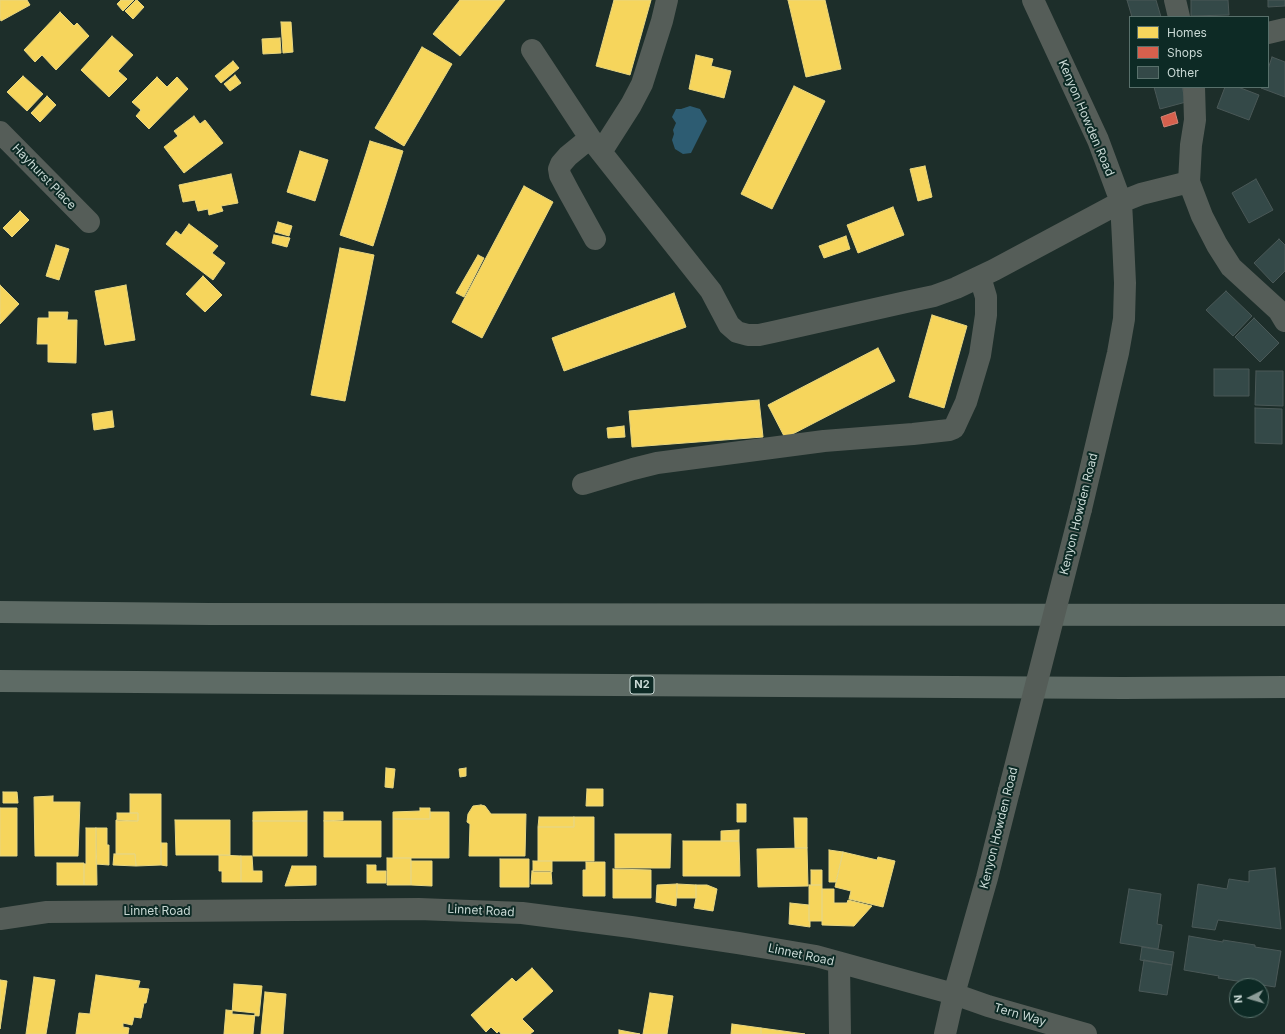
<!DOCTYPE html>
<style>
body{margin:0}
#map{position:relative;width:1285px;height:1034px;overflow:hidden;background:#1d2e2a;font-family:Inter,sans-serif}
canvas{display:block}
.legend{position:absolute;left:1129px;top:16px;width:140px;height:72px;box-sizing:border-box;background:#0d2a25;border:1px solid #58706b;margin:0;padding:5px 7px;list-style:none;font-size:12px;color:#c9d9d5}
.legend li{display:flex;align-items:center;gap:8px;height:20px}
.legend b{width:20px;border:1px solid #58706b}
.north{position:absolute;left:1229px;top:978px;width:40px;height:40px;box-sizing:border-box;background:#0d2a25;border:1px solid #58706b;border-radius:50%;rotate:265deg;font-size:11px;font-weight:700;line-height:16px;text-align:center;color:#c9d9d5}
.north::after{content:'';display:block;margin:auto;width:14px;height:18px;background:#8d9d99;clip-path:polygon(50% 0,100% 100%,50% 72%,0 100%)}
</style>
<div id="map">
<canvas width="1285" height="1034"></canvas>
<ul class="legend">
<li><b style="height:11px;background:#f6d55c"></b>Homes</li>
<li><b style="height:11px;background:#d6604d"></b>Shops</li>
<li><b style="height:11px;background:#344948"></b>Other</li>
</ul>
<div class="north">N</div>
</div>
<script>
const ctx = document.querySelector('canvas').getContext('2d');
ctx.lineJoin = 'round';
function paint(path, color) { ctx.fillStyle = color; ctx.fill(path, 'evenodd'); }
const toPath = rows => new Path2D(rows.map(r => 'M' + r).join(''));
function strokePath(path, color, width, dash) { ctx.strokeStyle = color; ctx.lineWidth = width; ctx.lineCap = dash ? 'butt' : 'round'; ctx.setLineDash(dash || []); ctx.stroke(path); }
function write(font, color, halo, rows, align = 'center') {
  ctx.font = font + ' Inter,sans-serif'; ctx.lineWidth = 4; ctx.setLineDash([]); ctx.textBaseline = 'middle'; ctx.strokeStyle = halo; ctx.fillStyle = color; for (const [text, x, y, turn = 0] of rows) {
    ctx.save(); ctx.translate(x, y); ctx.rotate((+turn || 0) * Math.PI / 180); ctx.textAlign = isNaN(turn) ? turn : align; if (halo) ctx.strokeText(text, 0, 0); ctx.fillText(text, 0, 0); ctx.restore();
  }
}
paint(toPath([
 [690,106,700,109,707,121,691,153,683,154,675,149,672,140,674,134,673,130,676,123,672,117,676,109,681,109]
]), '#2d5c72');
const homes = toPath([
 [0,0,27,0,30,5,1,21,0,19,0,0],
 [121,0,134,0,123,11,117,4,121,0],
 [136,0,137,0,144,7,133,19,125,11,136,0],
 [460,0,505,0,460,56,433,34,460,0],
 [614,0,651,0,630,75,596,66,614,0],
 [788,0,825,0,841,69,806,77,788,0],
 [60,12,74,26,77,23,89,36,56,70,42,55,35,62,24,50,60,12],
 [281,22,291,22,293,52,283,53,281,22],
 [112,36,133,55,118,71,127,79,109,97,81,70,112,36],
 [280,38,281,53,263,54,262,39,280,38],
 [422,47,452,64,404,146,375,128,422,47],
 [696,55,713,59,711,66,731,71,724,98,689,89,696,55],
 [233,61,239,68,221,83,215,76,233,61],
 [235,75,241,83,230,91,224,84,235,75],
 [23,76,43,94,27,111,7,92,23,76],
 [157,77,167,87,177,77,188,89,149,129,136,116,141,110,132,102,157,77],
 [794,86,825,101,772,209,741,194,794,86],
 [47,96,56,105,40,122,31,113,47,96],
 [194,116,200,124,205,120,223,143,184,173,164,147,178,136,174,131,194,116],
 [370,141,403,151,373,246,340,235,370,141],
 [300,151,328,160,315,201,287,192,300,151],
 [925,166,932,197,918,201,910,169,925,166],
 [231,174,238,203,221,206,223,211,209,215,208,209,198,211,195,200,183,202,179,185,231,174],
 [524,186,553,202,482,338,452,322,524,186],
 [893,207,904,235,858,253,847,225,893,207],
 [20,211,29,220,12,237,3,228,20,211],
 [278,222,292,226,289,236,275,232,278,222],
 [189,224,218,246,212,253,225,263,213,280,166,244,176,231,181,235,189,224],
 [274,235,290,238,287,247,272,243,274,235],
 [846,236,850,249,824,258,819,246,846,236],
 [56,245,69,249,59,280,46,276,56,245],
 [340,248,374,255,345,401,311,395,340,248],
 [478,255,484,258,464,297,456,293,478,255],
 [203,276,222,295,205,312,186,294,203,276],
 [0,285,19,304,0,324,0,285],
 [126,285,135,340,105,345,95,291,126,285],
 [674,293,686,327,564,371,552,338,674,293],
 [49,312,68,312,67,320,77,320,76,363,48,362,48,344,37,344,38,318,49,318,49,312],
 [932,315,967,326,944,408,909,397,932,315],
 [878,348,895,381,785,438,768,405,878,348],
 [759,400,763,437,632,447,629,411,759,400],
 [112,411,114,427,94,430,92,414,112,411],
 [624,426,625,437,608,438,607,428,624,426],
 [386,768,395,769,393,788,385,787,386,768],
 [466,768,466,776,460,777,459,769,466,768],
 [587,789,603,789,603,806,586,806,587,789],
 [3,792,17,792,18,803,3,803,3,792],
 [130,794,161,794,161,865,136,866,135,854,116,854,116,820,138,821,138,813,130,813,130,794],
 [53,796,53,802,80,802,78,856,35,856,34,797,53,796],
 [737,804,746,804,746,822,737,822,737,804],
 [481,805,485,806,491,814,526,814,525,856,469,856,470,824,467,822,468,814,473,806,481,805],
 [0,808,17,808,17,856,0,856,0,808],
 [420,808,430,808,430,819,393,819,393,812,420,811,420,808],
 [307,811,307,821,253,821,253,812,307,811],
 [324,812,343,812,343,820,324,821,324,812],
 [430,812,449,812,449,858,393,858,393,819,430,819,430,812],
 [117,813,138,813,138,821,117,821,117,813],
 [539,817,574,817,574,827,538,827,539,817],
 [574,817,594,817,594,861,538,861,538,827,574,827,574,817],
 [794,818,807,818,807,848,795,848,794,818],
 [175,820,230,820,230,855,176,855,175,820],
 [253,821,307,821,307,856,253,856,253,821],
 [324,821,381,821,381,857,324,857,324,821],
 [86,828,96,828,97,885,84,885,84,864,86,864,86,828],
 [96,828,107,828,107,845,109,845,109,865,96,864,96,828],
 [739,830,739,841,721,841,721,831,739,830],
 [615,834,671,834,670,868,615,868,615,834],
 [683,841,739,841,740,876,683,876,683,841],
 [161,843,167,843,167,866,161,865,161,843],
 [807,848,808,886,758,887,757,849,807,848],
 [829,850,843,852,836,882,829,882,829,850],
 [843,852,877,860,878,857,895,861,883,907,849,899,851,891,835,887,843,852],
 [114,854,135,854,136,866,113,865,114,854],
 [219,855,241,856,241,882,222,882,222,871,219,871,219,855],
 [241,856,252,856,253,871,262,871,262,882,241,882,241,856],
 [387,858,411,858,411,885,387,885,387,858],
 [500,859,529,859,529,887,500,887,500,859],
 [411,861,432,861,432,886,411,885,411,861],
 [533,861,552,861,552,872,533,872,533,861],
 [586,862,605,862,605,896,583,896,583,870,586,870,586,862],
 [57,863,84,863,84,885,57,885,57,863],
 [367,865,376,865,376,871,386,871,386,883,367,883,367,865],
 [292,866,316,866,316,885,285,886,292,866],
 [613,869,651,870,651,898,613,898,613,869],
 [811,870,822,870,822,885,811,885,811,870],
 [532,871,551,871,552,884,531,884,532,871],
 [677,884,676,906,656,902,657,885,677,884],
 [677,884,696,885,696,898,677,898,677,884],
 [696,885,707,885,717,889,713,911,694,908,696,898,696,885],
 [809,885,822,885,822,921,809,921,809,885],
 [822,889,834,889,834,903,847,903,848,900,872,906,854,926,822,925,822,889],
 [790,903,809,905,809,921,810,921,810,927,789,924,790,903],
 [532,968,553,991,522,1019,534,1031,530,1034,501,1034,499,1031,497,1033,491,1027,486,1032,471,1015,512,978,516,982,532,968],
 [96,975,140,981,138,988,149,989,146,1003,144,1003,141,1018,134,1017,132,1025,123,1023,123,1027,129,1028,128,1034,76,1034,79,1013,90,1014,96,975],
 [34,977,55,980,46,1034,26,1034,34,977],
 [0,980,7,981,0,1029,0,980],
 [234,984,262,986,259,1016,232,1014,234,984],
 [265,992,286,994,283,1034,261,1034,265,992],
 [650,993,673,996,667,1034,643,1034,650,993],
 [226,1010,255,1013,253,1034,224,1034,226,1010],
 [732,1024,761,1028,761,1034,731,1034,732,1024],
 [761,1028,805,1034,761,1034,761,1028],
 [619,1030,640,1034,619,1034,619,1030]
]);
paint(homes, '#f6d55c');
strokePath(homes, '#e8d680', 1);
const shops = toPath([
 [1175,112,1178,123,1164,127,1161,117,1175,112]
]);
paint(shops, '#d6604d');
strokePath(shops, '#d28476', 1);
const building = toPath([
 [1127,0,1156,0,1161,17,1132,17,1127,0],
 [1191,0,1228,0,1229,15,1191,16,1191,0],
 [1268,0,1285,0,1285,6,1268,7,1268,0],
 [1272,57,1285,62,1285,97,1261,88,1268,87,1268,69,1272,57],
 [1154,87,1182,87,1186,102,1160,109,1154,87],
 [1225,87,1238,87,1259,95,1249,120,1217,108,1225,87],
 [1256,179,1273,210,1249,223,1232,193,1256,179],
 [1279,239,1285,245,1285,271,1273,283,1254,263,1279,239],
 [1226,291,1252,316,1233,336,1206,310,1226,291],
 [1254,318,1279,343,1260,362,1235,337,1254,318],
 [1214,369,1249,369,1249,396,1214,396,1214,369],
 [1256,371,1283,371,1283,406,1255,405,1256,371],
 [1255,408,1282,409,1282,444,1255,443,1255,408],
 [1275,868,1281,929,1218,920,1215,930,1192,927,1198,884,1227,889,1229,879,1249,882,1249,871,1275,868],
 [1129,889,1161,894,1157,924,1162,925,1158,949,1120,943,1129,889],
 [1189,936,1223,942,1223,940,1255,945,1255,947,1281,951,1275,987,1218,978,1219,976,1184,970,1189,936],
 [1142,947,1174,952,1172,965,1140,960,1142,947],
 [1144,960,1172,965,1167,995,1139,991,1144,960]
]);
paint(building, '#344948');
strokePath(building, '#4a5857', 1);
strokePath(toPath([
 [1033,0,1098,140,1121,202,1123,240,1125,283,1124,319,1118,353,1081,509],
 [1175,0,1179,17],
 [1268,33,1285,29],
 [532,50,590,138,711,291,729,325,737,332,748,335,759,335,773,332,906,302,934,296,956,288,994,270,1121,202,1141,194,1189,182],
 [1194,87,1195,120,1191,145,1189,182,1202,216,1217,245,1231,267,1279,311,1285,321],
 [0,132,89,222],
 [590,138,568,156,561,164,559,169,560,175,569,192,595,239],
 [601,152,631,105,642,84,662,21,667,0],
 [583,484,633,469,657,463,824,441,913,434,949,430,954,428,966,402,980,355,986,315,986,297,980,277],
 [0,919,47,912,419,909,522,913,631,927,738,943,816,956,954,994,988,1006,1086,1034],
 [839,963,840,1034],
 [945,1034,954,994,987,878,1009,791]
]), '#555d58', 22);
strokePath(toPath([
 [0,612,209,614,1285,615],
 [0,681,274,683,1123,688,1285,687]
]), '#5e6b65', 22);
strokePath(toPath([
 [1009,791,1081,509]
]), '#555d58', 22);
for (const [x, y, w] of [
 [642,685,24]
]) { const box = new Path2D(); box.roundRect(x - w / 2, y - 9, w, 18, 3); ctx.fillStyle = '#0d2a25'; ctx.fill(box); strokePath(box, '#c9d9d5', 1); }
write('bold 11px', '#c9d9d5', null, [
 ["N2",642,685]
]);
write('12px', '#c9d9d5', '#0d2a25', [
 ["Kenyon Howden Road",1086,118,67],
 ["Hayhurst Place",44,177,46],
 ["Kenyon Howden Road",1079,514,-76],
 ["Kenyon Howden Road",999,828,-76],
 ["Linnet Road",157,911],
 ["Linnet Road",481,911,3],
 ["Linnet Road",801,955,12],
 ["Tern Way",1020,1015,16]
]);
</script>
